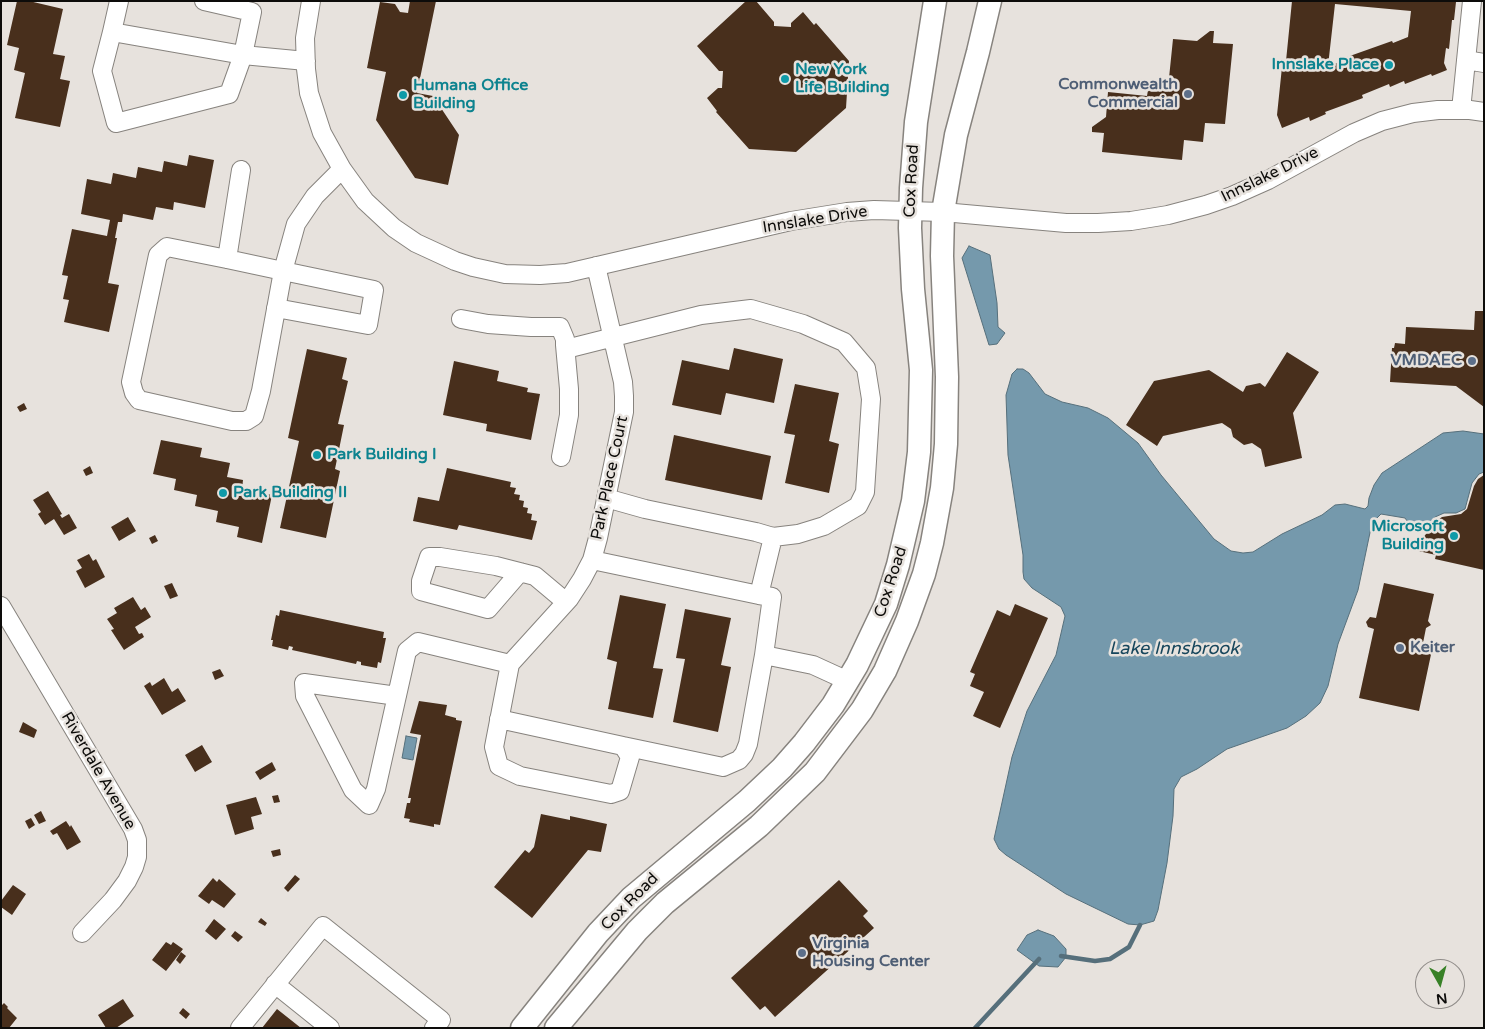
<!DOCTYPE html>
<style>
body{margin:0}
#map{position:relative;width:1485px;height:1029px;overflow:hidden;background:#e7e2dd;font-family:"Varela Round",sans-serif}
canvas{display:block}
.frame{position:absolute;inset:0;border:2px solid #0d0c0a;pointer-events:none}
.north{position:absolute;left:1415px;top:959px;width:50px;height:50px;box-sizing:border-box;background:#e7e2dd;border:1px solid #908c89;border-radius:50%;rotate:173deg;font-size:14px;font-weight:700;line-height:20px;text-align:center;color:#0d0c0a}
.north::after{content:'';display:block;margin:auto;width:18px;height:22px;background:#388127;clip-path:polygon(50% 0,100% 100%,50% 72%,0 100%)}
</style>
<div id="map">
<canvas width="1485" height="1029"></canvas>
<div class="frame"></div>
<div class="north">N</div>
</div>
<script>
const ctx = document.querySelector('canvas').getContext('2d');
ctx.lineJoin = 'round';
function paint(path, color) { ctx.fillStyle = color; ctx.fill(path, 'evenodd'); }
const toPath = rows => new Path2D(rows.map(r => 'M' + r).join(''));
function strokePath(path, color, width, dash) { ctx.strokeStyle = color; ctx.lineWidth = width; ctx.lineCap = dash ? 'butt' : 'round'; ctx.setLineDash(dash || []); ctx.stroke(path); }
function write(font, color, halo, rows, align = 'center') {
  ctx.font = font + ' "Varela Round",sans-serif'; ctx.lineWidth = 5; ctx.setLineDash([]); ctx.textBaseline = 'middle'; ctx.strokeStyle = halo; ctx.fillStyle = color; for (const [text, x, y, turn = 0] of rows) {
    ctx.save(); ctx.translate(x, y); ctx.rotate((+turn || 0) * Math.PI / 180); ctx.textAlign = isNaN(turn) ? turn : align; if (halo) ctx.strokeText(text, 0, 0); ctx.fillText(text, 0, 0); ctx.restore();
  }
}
const water = toPath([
 [969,246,990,255,997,303,998,327,1005,333,997,344,989,345,962,258,969,246],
 [1017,369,1023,369,1029,373,1045,394,1062,402,1088,408,1108,418,1138,443,1161,475,1214,539,1231,551,1243,553,1253,552,1282,534,1322,515,1335,505,1345,504,1365,509,1368,506,1369,498,1374,485,1382,473,1443,433,1463,431,1484,434,1484,472,1479,474,1472,483,1465,509,1456,513,1444,513,1435,517,1429,526,1410,525,1405,518,1381,514,1372,523,1358,590,1338,644,1328,686,1320,703,1306,716,1287,728,1227,749,1197,769,1181,777,1174,789,1173,816,1167,863,1158,910,1154,921,1140,925,1128,924,1066,894,1006,855,999,849,994,839,1012,757,1027,711,1056,655,1065,616,1061,607,1032,588,1024,579,1023,572,1023,555,1008,455,1006,395,1012,374,1017,369],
 [406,736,417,738,413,760,402,758,406,736],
 [1038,930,1054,936,1066,949,1066,957,1058,967,1039,966,1017,950,1027,935,1038,930]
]);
paint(water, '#7599ac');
strokePath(water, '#566f7b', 1);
strokePath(toPath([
 [1061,956,1095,961,1110,959,1129,947,1140,925],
 [975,1028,1039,959]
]), '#566f7b', 4.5);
paint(toPath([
 [17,1,29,1,63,9,53,54,65,56,60,79,70,81,60,127,15,118,25,73,14,70,19,48,7,45],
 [410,1,436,1,417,93,433,96,459,135,448,185,415,178,376,120,386,72,367,68,380,2,395,4,400,12,408,13],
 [746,1,756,1,774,22,774,26,791,27,791,23,803,12,814,25,816,23,849,61,846,108,796,152,749,149,716,112,717,111,707,98,718,88,722,88,723,71,719,71,697,46],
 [1292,1,1456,2,1454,20,1452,20,1449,49,1446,48,1444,63,1447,70,1432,76,1431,74,1405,84,1404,81,1390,87,1389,84,1362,95,1363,98,1325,112,1326,114,1310,121,1309,117,1282,128,1277,115,1282,67,1287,68,1288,61,1286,61],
 [1335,4,1411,11,1408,37,1393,43,1392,41,1347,57,1348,59,1328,66],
 [1210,31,1214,31,1213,43,1233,44,1225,124,1205,123,1203,142,1184,140,1182,160,1102,152,1104,133,1092,132,1092,127,1106,117,1108,92,1147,96,1148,90,1151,88,1153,90,1162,83,1160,80,1163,78,1169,78,1173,39,1197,41],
 [189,155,214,160,205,208,174,202,173,210,156,207,153,220,123,214,122,222,118,222,115,238,117,238,108,283,119,285,109,332,64,322,69,300,63,299,68,276,62,275,72,229,107,236,110,220,81,214,87,179,111,184,113,173,136,178,138,167,162,172,164,161,187,166],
 [1475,311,1484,311,1484,407,1456,386,1390,382,1392,348,1394,348,1395,343,1405,344,1406,327,1474,330],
 [734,348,783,359,774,403,726,393,721,415,672,405,682,360,729,370],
 [307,349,347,358,342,379,348,381,338,424,344,425,335,469,340,471,326,538,280,528,299,441,288,438],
 [1287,352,1319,372,1293,413,1302,458,1265,467,1261,449,1252,443,1244,445,1233,437,1231,429,1222,423,1163,436,1157,446,1126,425,1154,381,1209,370,1243,392,1246,386,1260,383,1265,387],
 [454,361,499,371,497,381,528,388,527,392,540,394,531,440,486,431,487,424,443,415],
 [795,384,839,393,829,441,839,444,829,493,785,483,795,435,784,433],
 [24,403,27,409,20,412,17,407],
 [674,435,771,456,762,500,665,480],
 [161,440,202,448,200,457,230,463,227,477,243,480,242,489,272,495,262,543,237,537,239,527,216,522,218,511,195,506,197,495,174,490,176,479,153,474],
 [90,466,93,473,86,476,83,470],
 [447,468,511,482,510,487,516,488,514,494,520,495,519,500,524,501,523,507,528,508,527,513,532,514,531,520,537,521,532,540,459,525,457,530,413,521,418,497,439,501],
 [1484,475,1484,570,1435,559,1436,555,1414,550,1435,522,1442,517,1461,514,1467,509,1474,486,1478,479],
 [48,491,62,514,60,515,62,518,69,514,77,528,64,535,54,519,45,525,38,514,41,512,33,500],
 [128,517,136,531,119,541,111,527],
 [155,535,158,541,152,544,149,538],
 [89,554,93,561,96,559,105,577,85,588,76,571,82,568,77,560],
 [172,583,178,596,170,599,164,586],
 [1384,583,1434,594,1428,621,1431,625,1426,628,1423,643,1433,645,1419,711,1359,698,1374,629,1368,627,1366,622,1370,617,1376,618],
 [620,595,666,604,653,668,663,669,653,718,608,709,617,662,607,659],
 [133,597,141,610,145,607,151,617,135,627,139,634,142,633,144,637,124,650,111,630,114,629,107,619,117,613,114,608],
 [1015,604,1048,618,1000,728,973,716,984,692,970,686,975,674,970,672,997,610,1010,616],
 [685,609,731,618,721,665,731,667,718,732,673,722,685,659,676,658],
 [280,610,384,632,383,638,386,638,381,663,378,662,377,668,361,665,361,662,357,661,356,664,292,650,293,647,289,646,288,650,272,646,273,640,271,640,276,615,279,616],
 [220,669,224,676,215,680,212,672],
 [164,678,172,692,178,688,186,701,162,715,144,686,150,682,152,686],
 [419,701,447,705,445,715,456,718,456,720,462,721,440,825,434,824,434,827,409,822,410,819,404,818,407,803,410,803,411,798,408,798,421,735,410,733],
 [23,722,37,730,34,738,19,732],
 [202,745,212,762,195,772,185,755],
 [272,762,276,770,260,780,255,772],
 [278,795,280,802,274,803,272,796],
 [256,797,262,814,251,817,254,829,235,835,226,805],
 [41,811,46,821,39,824,34,815],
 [541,814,570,820,570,816,607,824,601,852,588,850,532,918,494,887,525,850,529,853,534,847],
 [31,818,35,825,29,829,25,821],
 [66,821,70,827,71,825,81,842,67,850,57,833,53,835,50,831],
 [280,849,281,855,273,857,271,851],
 [295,875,300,879,288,892,284,888],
 [213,878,217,882,219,879,236,894,224,908,212,900,209,904,198,896],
 [839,880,868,911,863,916,874,928,775,1017,765,1006,760,1010,731,978],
 [13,885,26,894,12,915,1,907,1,901],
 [261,918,267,923,265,926,258,922],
 [214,919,226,929,216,940,205,931],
 [235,931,243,937,238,942,231,936],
 [166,942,171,945,173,942,183,949,166,971,152,960],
 [181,952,186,956,180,964,176,960],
 [123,999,134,1016,116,1028,106,1028,98,1015],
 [4,1003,8,1007,7,1008,17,1018,9,1028,1,1028,1,1006],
 [183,1008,190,1014,186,1019,179,1013],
 [277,1009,301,1028,262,1028]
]), '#482f1c');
const minor = toPath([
 [119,1,112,32,243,55,306,61],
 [311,1,305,38,306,69,309,93,322,133,342,169,365,201,394,228,416,243,455,261,473,267,505,274,540,275,567,273,791,221,847,212,874,210,943,212,1066,223,1098,223,1131,221,1168,215,1206,205,1232,196,1268,180,1354,133,1382,121,1413,113,1438,110,1470,110,1484,112],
 [112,32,102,71,116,123,229,94,243,55,252,12,204,1],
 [1466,60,1484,63],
 [1461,110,1472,1],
 [227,259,241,170],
 [276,308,368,325,374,290,283,271,227,259,167,247,158,255,131,382,134,393,139,400,232,421,246,421,254,416,261,391,283,271,296,224,315,196,342,169],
 [461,319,488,324,531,327,560,327,565,339,565,345,574,347,701,315,751,309,803,324,844,342,866,368,871,399,865,492,858,506,824,526,798,534,773,537,756,532,645,509,606,498],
 [561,457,569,415,569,389,565,345],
 [592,560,759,595,773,537],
 [520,572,488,609,421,591,421,581,429,557,440,557,496,566,535,576,566,602],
 [759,595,772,597,764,655],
 [1,606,133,829,137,840,137,857,134,867,127,881,113,900,82,933],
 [510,664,569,599,582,579,592,560,598,538,624,412,624,396,623,382,596,266],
 [397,696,304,683,305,696,353,790,369,805,376,789,407,651,418,642,510,664],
 [499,719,623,746,630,757,620,791,611,794,520,776,499,766,494,747,510,664],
 [623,746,723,767,739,760,744,754,748,744,764,655,813,665,848,681],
 [275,984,330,1028],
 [240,1028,323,926,441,1020,434,1028]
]);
const major = toPath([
 [522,1028,598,933,631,898,747,801,782,768,804,743,833,705,857,665,886,604,898,565,913,501,919,452,921,370,913,289,910,228,911,188,916,122,935,1],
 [556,1028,637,931,665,903,759,826,815,772,862,710,885,671,907,621,924,574,932,543,942,488,946,444,947,377,942,256,943,212,956,135,978,52,990,1]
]);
strokePath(minor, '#87837e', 20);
strokePath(major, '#87837e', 25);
strokePath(minor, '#fff', 18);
strokePath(major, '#fff', 22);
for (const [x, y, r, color] of [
 [1389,65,5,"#0f9aa8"],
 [785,79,5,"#0f9aa8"],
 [1188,94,5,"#5c6f8a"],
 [403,95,5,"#0f9aa8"],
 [1472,361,5,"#5c6f8a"],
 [317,455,5,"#0f9aa8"],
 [223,493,5,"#0f9aa8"],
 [1454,536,5,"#0f9aa8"],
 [1400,648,5,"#5c6f8a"],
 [802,953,5,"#5c6f8a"]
]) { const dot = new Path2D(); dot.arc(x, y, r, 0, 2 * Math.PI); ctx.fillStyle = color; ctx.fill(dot); strokePath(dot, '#e7e2dd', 2); }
write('bold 16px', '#0d838f', '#e7e2dd', [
 ["Innslake Place",1379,65,"right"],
 ["New York",795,70],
 ["Life Building",795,88],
 ["Humana Office",413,86],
 ["Building",413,104],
 ["Park Building I",327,455],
 ["Park Building II",233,493],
 ["Microsoft",1444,527,"right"],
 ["Building",1444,545,"right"]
], 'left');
write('bold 16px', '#4e5e75', '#e7e2dd', [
 ["Commonwealth",1178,85],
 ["Commercial",1178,103],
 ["VMDAEC",1462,361],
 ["Keiter",1410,648,"left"],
 ["Virginia",812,944,"left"],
 ["Housing Center",812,962,"left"]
], 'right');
write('16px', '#0d0c0a', '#e7e2dd', [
 ["Innslake Drive",1270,175,-26],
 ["Cox Road",912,181,-87],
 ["Innslake Drive",815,220,-9],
 ["Park Place Court",610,478,-78],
 ["Cox Road",891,582,-72],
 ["Riverdale Avenue",98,771,60],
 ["Cox Road",630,902,-45]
]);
write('italic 18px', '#17465c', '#e7e2dd', [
 ["Lake Innsbrook",1174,649]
]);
</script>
